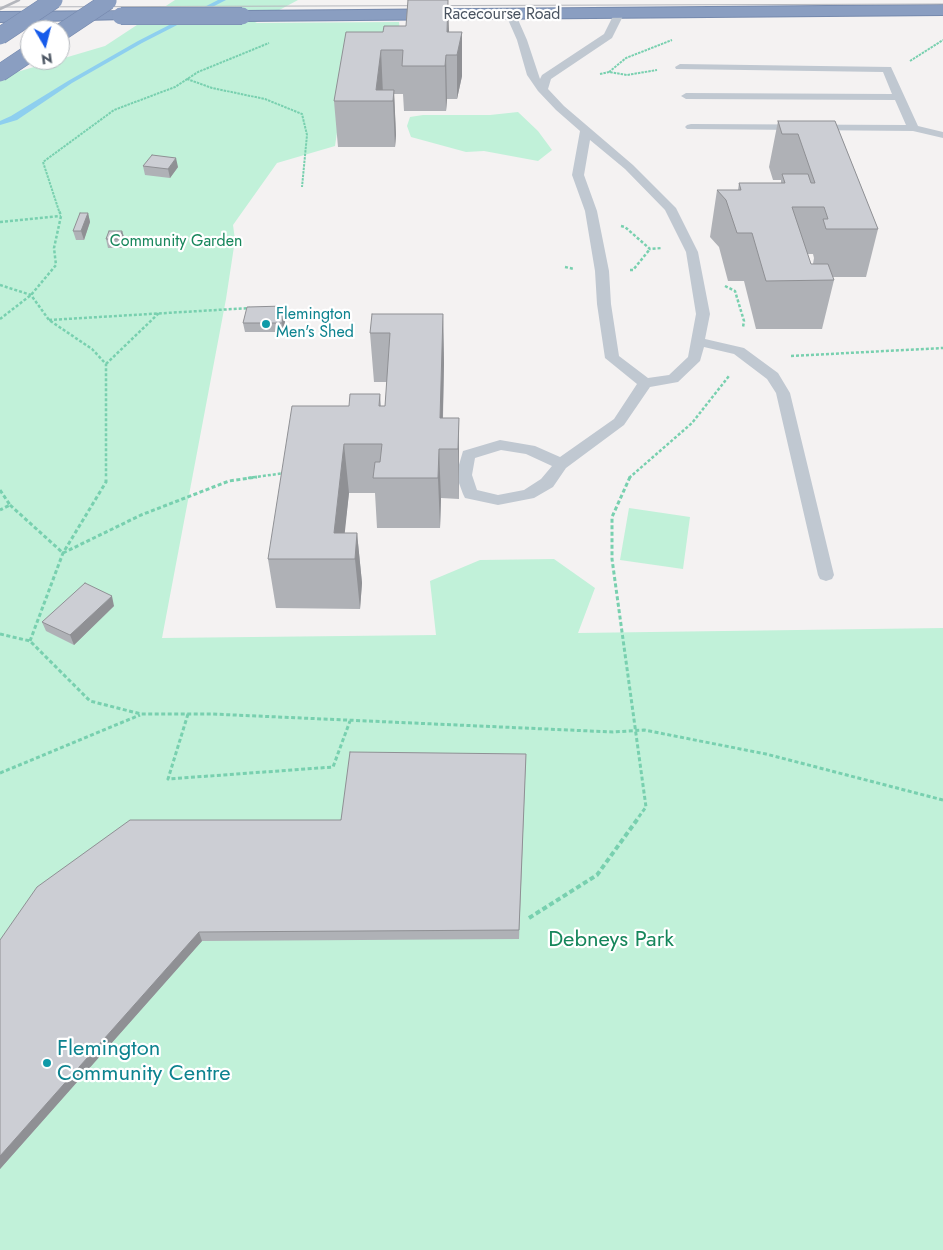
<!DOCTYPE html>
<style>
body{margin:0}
#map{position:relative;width:943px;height:1250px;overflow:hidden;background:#f4f2f2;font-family:Jost,sans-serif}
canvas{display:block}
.north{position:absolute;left:20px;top:20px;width:50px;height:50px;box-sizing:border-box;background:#fff;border:1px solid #b6babf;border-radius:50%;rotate:172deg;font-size:14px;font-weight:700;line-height:20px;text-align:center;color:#495360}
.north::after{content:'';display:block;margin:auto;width:18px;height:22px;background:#175bea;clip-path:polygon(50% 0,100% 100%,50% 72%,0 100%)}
</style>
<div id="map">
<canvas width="943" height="1250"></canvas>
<div class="north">N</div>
</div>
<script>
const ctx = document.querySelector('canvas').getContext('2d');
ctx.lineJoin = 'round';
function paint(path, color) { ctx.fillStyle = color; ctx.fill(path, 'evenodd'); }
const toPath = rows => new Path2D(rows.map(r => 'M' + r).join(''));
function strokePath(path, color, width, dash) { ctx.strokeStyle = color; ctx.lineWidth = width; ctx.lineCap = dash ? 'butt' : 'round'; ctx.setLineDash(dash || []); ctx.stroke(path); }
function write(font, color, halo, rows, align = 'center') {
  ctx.font = font + ' Jost,sans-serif'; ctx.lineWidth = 4.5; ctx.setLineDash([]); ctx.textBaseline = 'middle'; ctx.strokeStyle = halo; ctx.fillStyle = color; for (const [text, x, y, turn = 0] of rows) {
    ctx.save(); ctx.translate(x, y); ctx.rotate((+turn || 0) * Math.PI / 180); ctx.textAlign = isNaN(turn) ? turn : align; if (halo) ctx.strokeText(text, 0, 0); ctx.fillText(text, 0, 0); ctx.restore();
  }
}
paint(toPath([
 [175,0,298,0,255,23,399,22,400,32,348,57,335,146,277,163,233,225,235,240,226,299,162,638,436,635,430,581,480,560,554,559,595,588,578,633,943,628,943,1250,0,1250,0,77,105,46],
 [518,112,538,131,552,150,538,161,484,151,466,152,411,137,407,126,410,117,423,115,490,115],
 [629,508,690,517,683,569,620,560]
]), '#c1f1d9');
paint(toPath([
 [218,0,226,0,142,43,72,83,17,120,0,125,0,121,11,116,68,81,138,41,218,0]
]), '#8ecfef');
const highway = toPath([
 [943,5,943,15,242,21,237,19,234,16,237,13,242,11,943,5],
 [121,11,126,13,129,16,126,19,0,22,0,12,121,11]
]);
strokePath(highway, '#7589ad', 2);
strokePath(toPath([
 [910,61,943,40],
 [609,72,626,58,672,40],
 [600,74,609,72,627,75,657,70],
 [187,79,212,88,265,99,302,114,307,135,302,187],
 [59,211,43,162,114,110,175,87,198,72,269,43]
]), '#78d0af', 2, [2.5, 1]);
strokePath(toPath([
 [0,222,61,216],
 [621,226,625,227,650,249,662,248],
 [565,267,574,269],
 [630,270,633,270,650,249],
 [0,285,31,295,49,320,92,349,106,364,106,478],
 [725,286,735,291,744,321,743,327],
 [0,319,31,295,56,265,54,248,61,216,59,210],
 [49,320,250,308],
 [791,356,943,348],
 [106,364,159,313],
 [248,478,285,473],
 [629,478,692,423,729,376]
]), '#78d0af', 2.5, [3, 2]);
strokePath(toPath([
 [630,477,612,517,612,559,646,807,638,818],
 [0,490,10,505,0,510],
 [10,505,63,553,141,515,229,481,257,477],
 [0,634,30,641,90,701,141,714,212,714,613,732,644,730,766,754,943,800],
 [30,641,63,553,106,482,106,477],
 [188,714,168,779,333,767,350,721],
 [0,773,140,715]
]), '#78d0af', 3, [4, 2.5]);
strokePath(toPath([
 [529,918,597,875,639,817]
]), '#78d0af', 4, [5, 3]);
paint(toPath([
 [619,11,624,14,612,38,551,79,548,89,564,106,633,165,676,208,698,252,710,314,705,339,744,348,778,373,790,393,834,575,832,579,826,581,820,579,818,575,776,393,767,379,734,354,704,347,700,361,678,382,650,387,624,425,566,468,553,487,534,498,498,505,465,498,463,494,456,475,463,451,500,440,535,446,560,457,614,419,637,384,605,358,597,304,595,271,585,211,572,175,580,131,556,110,538,91,527,75,517,40,506,15,511,12,516,15,527,40,540,79,542,75,604,34,614,14,619,11],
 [590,140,625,169,665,210,686,252,696,314,688,357,669,375,648,378,619,356,611,304,609,271,597,211,584,175,590,140],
 [501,450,526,454,552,466,541,479,524,490,498,495,477,490,472,475,475,458,501,450],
 [680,64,891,67,918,126,943,132,943,138,913,131,687,129,685,127,687,125,691,124,906,125,895,100,686,99,681,96,686,93,892,94,883,72,676,69,675,67,680,64]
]), '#c0c8d1');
paint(highway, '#8a9ec1');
strokePath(toPath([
 [0,7,943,4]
]), '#b4b6bc', 1);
strokePath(toPath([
 [0,9,19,0]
]), '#b4b6bc', 2.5);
const highwayBridge = toPath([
 [121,16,242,16],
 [60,33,108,1],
 [0,36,54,0],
 [0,73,30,53]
]);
strokePath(highwayBridge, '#7589ad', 18, []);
strokePath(highwayBridge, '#8a9ec1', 17);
paint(toPath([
 [383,32,462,32,462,76,457,99,447,99,446,111,404,111,403,94,394,94,396,135,395,147,338,147,334,101],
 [778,121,835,121,878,229,866,277,832,277,834,280,822,329,756,329,744,281,728,281,719,247,710,237,717,190,738,190,739,183,781,183,781,180,773,180,769,167],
 [807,254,813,254,814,258,813,264,811,264],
 [143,166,178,167,170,178,145,175],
 [88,213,90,222,84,240,76,240,73,231],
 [122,231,125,240,122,248,108,248,106,239],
 [285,306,286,316,283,332,245,332,243,323],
 [443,314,444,363,443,418,459,418,459,499,441,498,440,528,377,528,375,493,349,493,344,533,357,533,362,583,360,609,276,608,268,559,349,406,380,394,381,406,385,406,387,382,374,382,370,333],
 [114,606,74,645,46,631,42,622],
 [526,754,519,939,202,941,0,1169,0,940]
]), '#afb1b6');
paint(toPath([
 [448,0,449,31,448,55,447,32],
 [462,32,462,76,457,99,457,55],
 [381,50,383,94,376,90],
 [446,55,447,99,446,111,445,66],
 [394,90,396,135,395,147,393,101],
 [176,158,178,167,170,178,168,169],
 [88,213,90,222,84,240,81,231],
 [122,231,125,240,122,248,120,239],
 [285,306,286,316,283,332,282,323],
 [443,314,444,363,442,449,440,418],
 [459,418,459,499,458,449],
 [344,444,349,493,342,559,334,533],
 [439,449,441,498,440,528,438,478],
 [357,533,362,583,360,609,355,559],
 [112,596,114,606,74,645,70,635],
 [199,932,202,941,0,1169,0,1156]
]), '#8f9094');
const building = toPath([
 [408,0,448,0,447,32,462,32,457,55,446,55,445,66,402,66,403,50,381,50,376,90,394,90,393,101,334,101,346,32,383,32,384,26,406,26,408,0],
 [778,121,835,121,878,229,826,229,823,219,828,219,824,207,792,207,811,264,828,264,834,280,766,281,752,233,737,233,726,200,717,190,741,190,739,183,785,183,782,174,808,174,811,183,815,183,798,134,782,134,778,121],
 [152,155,176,158,168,169,143,166,152,155],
 [80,213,88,213,81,231,73,231,80,213],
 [109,231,122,231,120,239,106,239,109,231],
 [285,306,282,323,243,323,247,307,285,306],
 [372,314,443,314,440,418,459,418,458,449,439,449,438,478,373,478,375,462,380,462,382,444,344,444,334,533,357,533,355,559,268,559,292,406,349,406,350,394,380,394,379,406,385,406,390,333,370,333,372,314],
 [85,583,112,596,70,635,42,622,85,583],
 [350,752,526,754,519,930,199,932,0,1156,0,940,37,887,130,820,341,820,350,752]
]);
paint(building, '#ccced4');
strokePath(building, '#8f9094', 1);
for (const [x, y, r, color] of [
 [266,324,5,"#0f9aa8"],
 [47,1063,5,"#0f9aa8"]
]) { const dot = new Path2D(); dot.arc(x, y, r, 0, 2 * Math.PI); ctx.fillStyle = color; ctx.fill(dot); strokePath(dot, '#fff', 2); }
write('16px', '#495360', '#fff', [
 ["Racecourse Road",502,15]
]);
write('16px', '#16865b', '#fff', [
 ["Community Garden",176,242]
]);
write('16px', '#0d838f', '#fff', [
 ["Flemington",276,315],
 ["Men's Shed",276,333]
], 'left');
write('22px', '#16865b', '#fff', [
 ["Debneys Park",611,941]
]);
write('22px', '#0d838f', '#fff', [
 ["Flemington",57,1050],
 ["Community Centre",57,1075]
], 'left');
</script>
